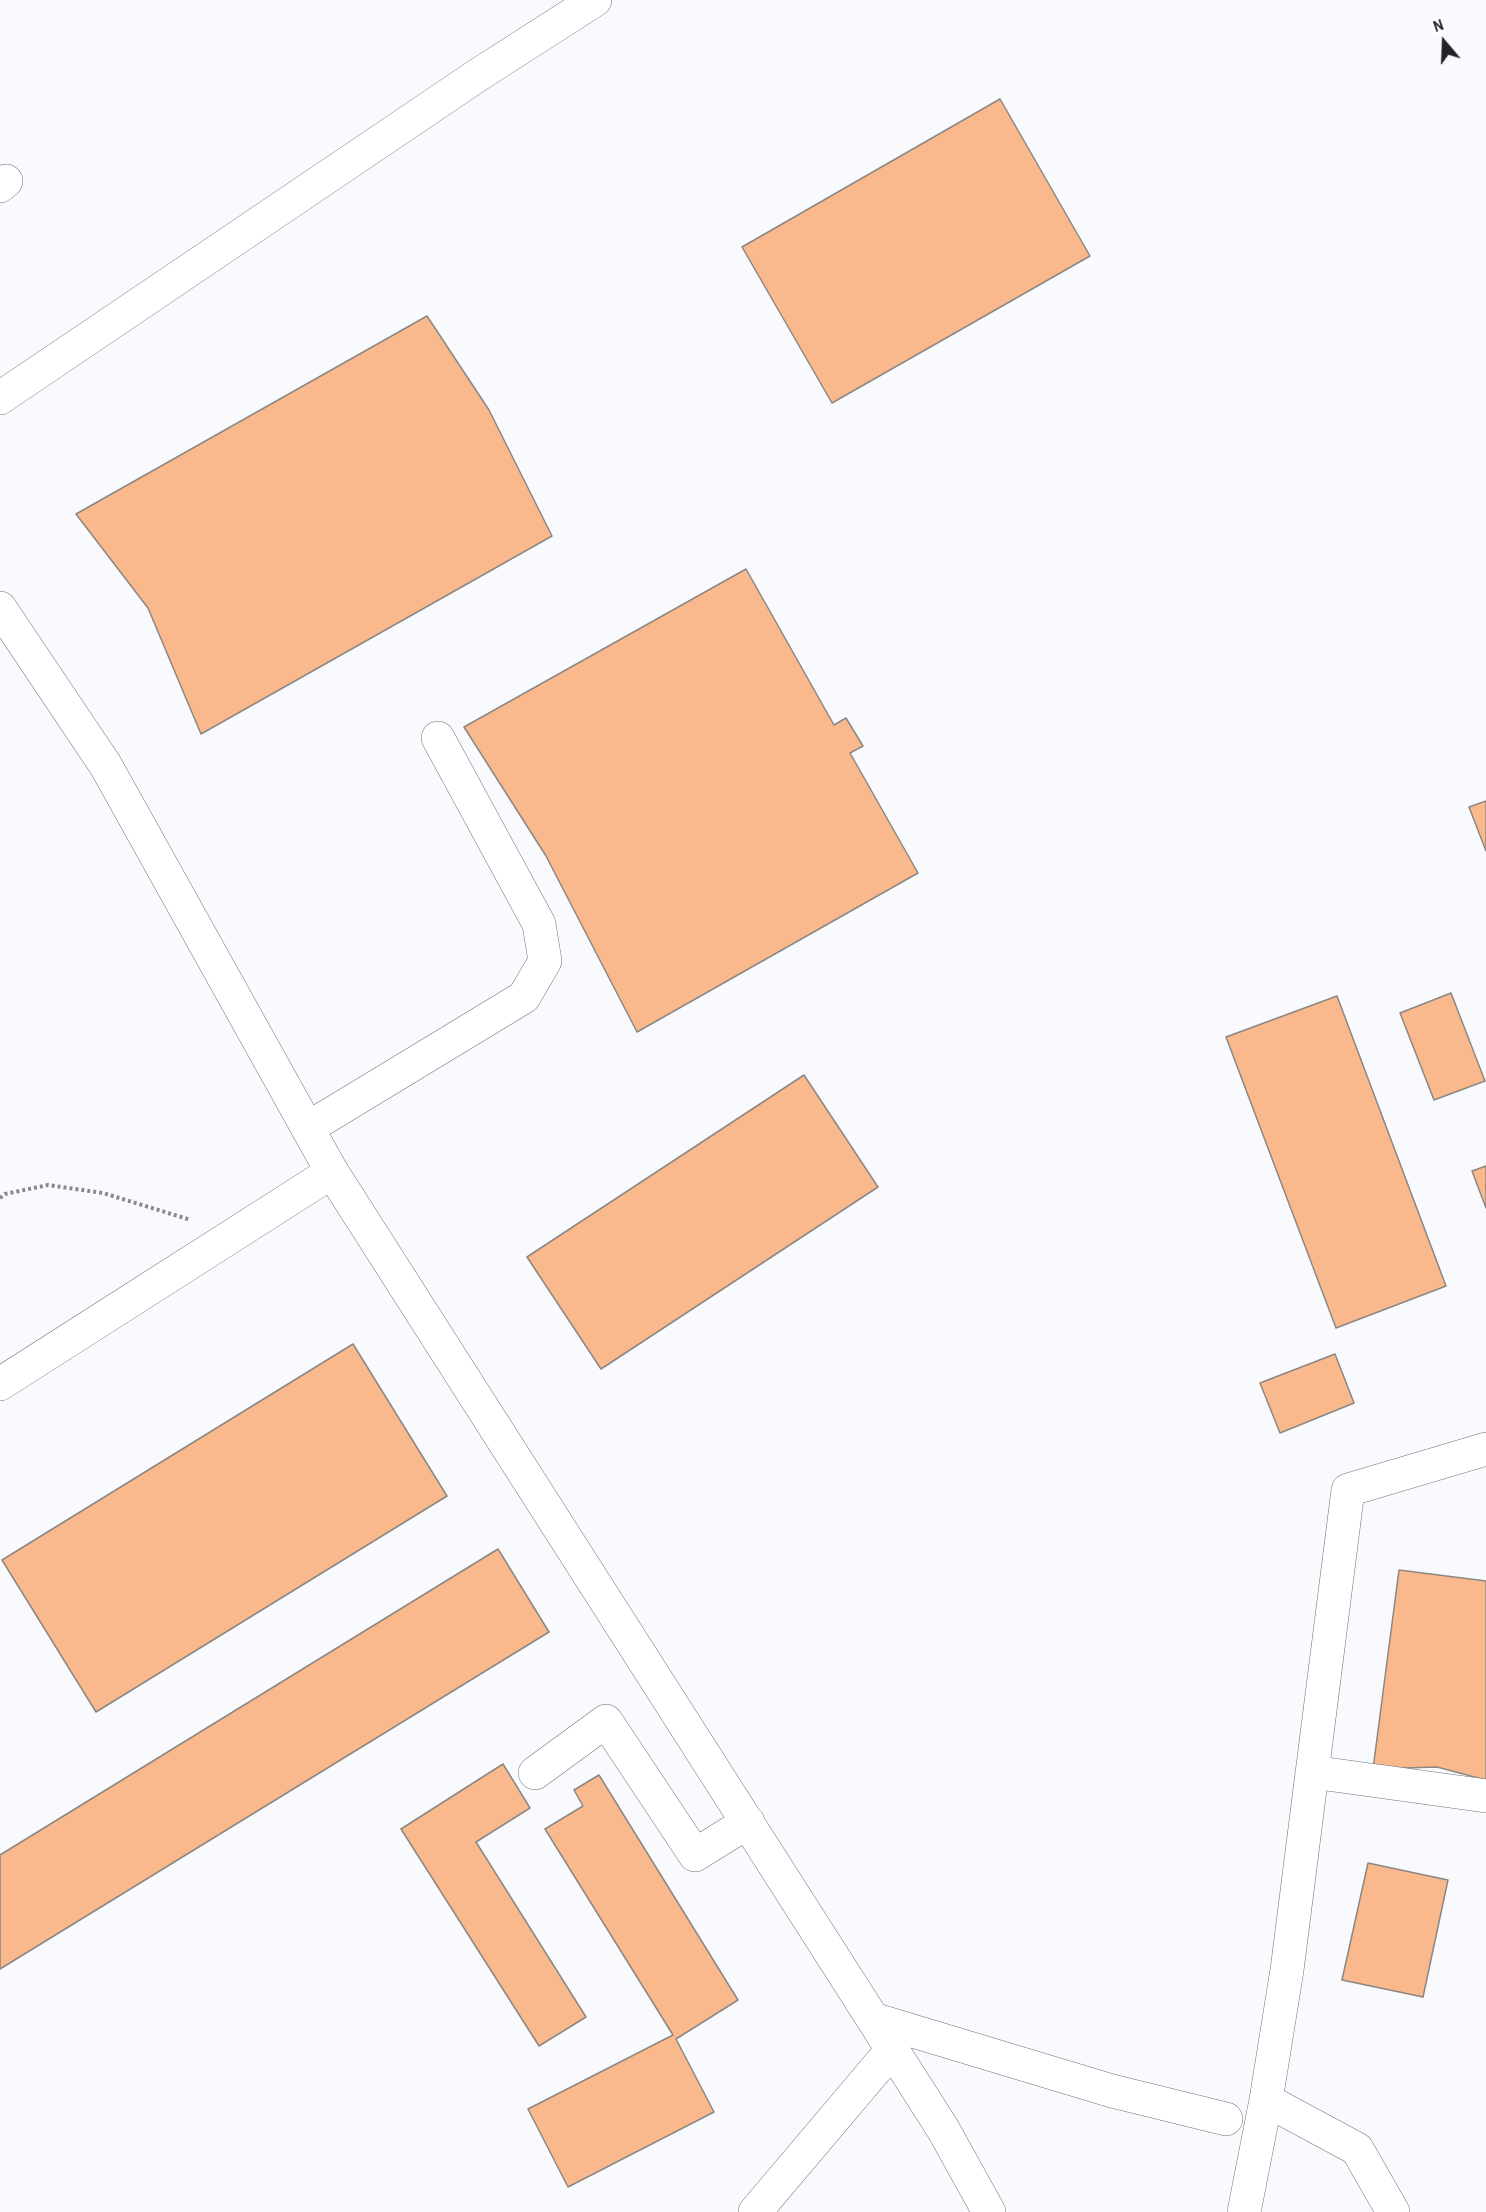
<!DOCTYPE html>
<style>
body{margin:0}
#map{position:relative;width:1486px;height:2212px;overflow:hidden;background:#f8fafe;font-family:"Archivo Narrow",sans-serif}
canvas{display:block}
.north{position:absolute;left:1414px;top:12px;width:60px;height:60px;-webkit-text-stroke:4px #fff;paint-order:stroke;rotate:341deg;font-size:16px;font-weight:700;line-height:24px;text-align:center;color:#212224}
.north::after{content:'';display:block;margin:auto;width:21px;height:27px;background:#212224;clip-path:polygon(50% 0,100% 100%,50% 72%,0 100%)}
</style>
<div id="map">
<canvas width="1486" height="2212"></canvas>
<div class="north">N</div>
</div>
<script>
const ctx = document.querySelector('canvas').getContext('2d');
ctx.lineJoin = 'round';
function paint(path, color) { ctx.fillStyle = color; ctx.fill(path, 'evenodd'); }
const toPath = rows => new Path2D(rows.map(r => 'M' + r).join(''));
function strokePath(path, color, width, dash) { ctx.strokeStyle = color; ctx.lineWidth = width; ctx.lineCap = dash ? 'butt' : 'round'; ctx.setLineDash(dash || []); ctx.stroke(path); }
const building = toPath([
 [1000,99,1090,256,832,403,742,247,1000,99],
 [427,316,489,410,552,536,201,734,148,608,76,514,427,316],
 [746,569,834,725,846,718,863,746,850,753,918,873,637,1032,546,856,464,727,746,569],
 [1486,801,1486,851,1469,807,1486,801],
 [1451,993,1485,1081,1434,1100,1400,1013,1451,993],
 [1337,996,1446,1286,1336,1328,1226,1037,1337,996],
 [804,1075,878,1187,601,1369,527,1257,804,1075],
 [1486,1166,1486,1208,1472,1171,1486,1166],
 [353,1344,447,1496,96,1712,2,1560,353,1344],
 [1335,1354,1354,1403,1280,1433,1260,1383,1335,1354],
 [498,1549,549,1632,0,1969,0,1855,498,1549],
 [1399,1570,1486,1581,1486,1780,1437,1767,1373,1769,1399,1570],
 [503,1764,530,1808,476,1842,586,2017,539,2046,401,1829,503,1764],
 [599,1775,738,2000,676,2039,714,2112,568,2187,528,2109,673,2035,545,1829,583,1806,574,1790,599,1775],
 [1368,1863,1448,1880,1423,1997,1342,1980,1368,1863]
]);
paint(building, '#fab98c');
strokePath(building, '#8c8783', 1.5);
const minor = toPath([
 [0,186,6,181],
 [0,398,478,75,595,0],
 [0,608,106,766,332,1172,943,2129,989,2212],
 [308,1128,524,997,545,961,539,924,438,738],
 [0,1384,332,1172],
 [1312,1772,1486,1796],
 [535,1773,606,1721,695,1855,748,1822],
 [873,2019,1112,2091,1226,2119],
 [1266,2100,1357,2149,1393,2212],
 [755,2212,892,2050],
 [1244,2212,1266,2100,1287,1970,1348,1490,1486,1449]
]);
strokePath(minor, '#707378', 34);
strokePath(toPath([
 [0,1198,5,1194,48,1185,103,1193,191,1220]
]), '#88898c', 4, [3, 3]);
strokePath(minor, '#fff', 33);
</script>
